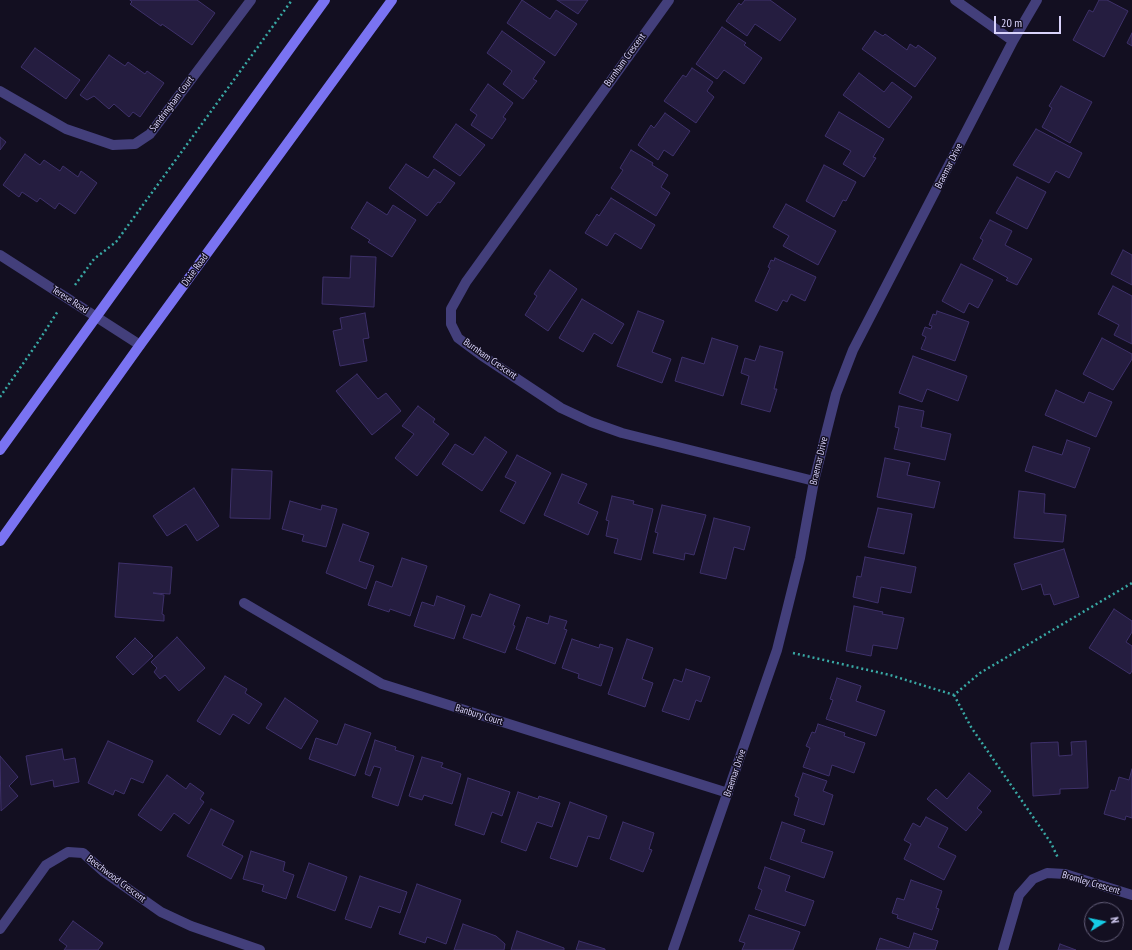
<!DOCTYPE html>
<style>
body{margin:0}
#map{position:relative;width:1132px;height:950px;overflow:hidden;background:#130f21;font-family:"PT Sans Narrow",sans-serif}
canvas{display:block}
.north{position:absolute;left:1084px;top:902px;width:40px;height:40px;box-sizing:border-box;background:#130f21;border:1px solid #625d78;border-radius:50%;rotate:80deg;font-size:11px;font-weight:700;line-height:16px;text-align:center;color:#d9d3fb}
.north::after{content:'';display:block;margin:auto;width:14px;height:18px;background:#15cbe5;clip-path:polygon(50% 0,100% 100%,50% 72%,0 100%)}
.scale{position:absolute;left:994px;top:16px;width:67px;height:18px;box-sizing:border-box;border:2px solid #d9d3fb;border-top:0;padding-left:5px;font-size:12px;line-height:14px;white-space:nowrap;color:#d9d3fb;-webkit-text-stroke:3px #130f21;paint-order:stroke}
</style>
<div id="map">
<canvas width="1132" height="950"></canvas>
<div class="north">N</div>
<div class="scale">20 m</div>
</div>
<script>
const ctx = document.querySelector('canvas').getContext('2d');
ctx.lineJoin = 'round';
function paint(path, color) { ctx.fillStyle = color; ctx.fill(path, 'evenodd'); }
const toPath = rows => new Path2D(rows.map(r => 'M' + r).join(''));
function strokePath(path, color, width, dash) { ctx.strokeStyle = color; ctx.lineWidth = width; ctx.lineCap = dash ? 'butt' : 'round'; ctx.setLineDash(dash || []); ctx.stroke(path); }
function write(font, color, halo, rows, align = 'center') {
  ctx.font = font + ' "PT Sans Narrow",sans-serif'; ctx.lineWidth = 3; ctx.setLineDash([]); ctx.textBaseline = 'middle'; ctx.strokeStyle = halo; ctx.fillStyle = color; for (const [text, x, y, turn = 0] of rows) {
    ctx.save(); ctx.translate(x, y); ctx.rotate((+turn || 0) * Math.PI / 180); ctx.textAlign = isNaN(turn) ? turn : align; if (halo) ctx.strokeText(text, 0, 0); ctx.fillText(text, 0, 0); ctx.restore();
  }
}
const building = toPath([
 [130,0,197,0,215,13,192,45,162,24,161,26,130,4,132,2,130,0],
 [522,0,550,19,556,10,577,24,555,56,507,23,522,0],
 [557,0,588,0,578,14,557,0],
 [745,0,770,0,796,19,780,41,755,24,747,36,726,21,739,3,741,5,745,0],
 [1099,0,1107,0,1128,11,1104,57,1073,40,1089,10,1093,12,1099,0],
 [722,27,746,43,744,45,762,58,744,84,724,70,717,79,696,64,722,27],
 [502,31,545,62,533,79,537,81,523,99,503,84,512,71,487,53,502,31],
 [875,31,883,36,885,34,907,50,910,44,916,48,918,45,936,58,915,87,862,49,875,31],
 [1132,33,1132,46,1127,43,1132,33],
 [35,48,80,80,66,99,21,67,35,48],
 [109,55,125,66,128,62,145,74,147,71,164,83,140,117,133,112,129,117,114,104,109,109,94,96,87,100,80,95,109,55],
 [692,68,713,82,707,91,714,97,696,123,664,101,683,75,686,77,692,68],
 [859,73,884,92,892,82,912,97,889,128,843,95,859,73],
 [488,84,513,103,503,117,506,119,492,139,471,125,477,115,470,110,488,84],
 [1061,86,1092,102,1070,143,1042,127,1052,108,1049,106,1061,86],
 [839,112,884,139,873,157,876,158,864,177,843,164,851,151,825,136,839,112],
 [665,113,690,131,673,156,664,150,658,160,638,145,651,125,654,128,665,113],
 [456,124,485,145,460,176,433,157,456,124],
 [1036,129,1082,153,1069,178,1056,171,1049,183,1013,165,1036,129],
 [0,137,6,142,0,150,0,137],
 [631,150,653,163,652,165,668,175,661,187,670,193,656,216,611,188,623,170,620,168,631,150],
 [25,154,40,165,44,160,60,171,63,166,78,177,81,171,97,183,75,214,59,203,55,209,40,198,37,202,22,192,19,197,3,185,25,154],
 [406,164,428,178,434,169,455,183,440,203,438,202,427,216,389,188,406,164],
 [824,165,856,182,846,201,843,200,834,217,806,201,824,165],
 [1017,177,1046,192,1027,229,996,213,1017,177],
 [611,198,655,225,641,249,615,233,607,246,585,233,597,214,599,216,611,198],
 [367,202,387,215,393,205,416,220,392,257,368,242,370,240,351,228,367,202],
 [786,204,836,231,818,265,783,246,789,236,773,227,786,204],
 [990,220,1012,231,1005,245,1032,259,1017,285,1006,280,1008,278,973,259,983,240,980,238,990,220],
 [1123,250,1132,255,1132,285,1111,274,1123,250],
 [351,256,376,257,374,307,322,304,323,277,350,278,351,256],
 [775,258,816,277,805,301,791,294,787,302,783,300,777,311,755,301,770,268,768,267,771,260,774,261,775,258],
 [961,264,993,280,978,308,969,303,964,313,942,301,961,264],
 [550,270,577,289,548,331,525,315,537,296,534,294,550,270],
 [1113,286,1132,296,1132,344,1114,335,1119,325,1098,314,1113,286],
 [582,299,624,324,612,344,594,333,583,352,559,338,582,299],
 [638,311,664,321,652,352,671,359,662,383,617,366,638,311],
 [937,311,969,322,955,361,921,349,926,337,922,335,925,327,931,329,932,326,929,325,933,314,936,315,937,311],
 [365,313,369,338,363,339,367,361,340,366,333,331,342,329,340,318,365,313],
 [712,338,738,346,723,396,675,381,682,357,704,364,712,338],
 [1102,338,1132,354,1132,359,1113,390,1083,374,1102,338],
 [760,346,783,352,774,389,777,389,770,412,741,404,749,376,741,373,745,358,755,361,760,346],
 [913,356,967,376,958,401,927,389,922,402,899,393,913,356],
 [357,374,378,399,386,393,401,411,372,435,336,391,357,374],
 [1056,390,1084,403,1089,392,1112,402,1096,437,1045,415,1056,390],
 [418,406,435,419,433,422,449,434,417,476,395,458,414,434,402,426,418,406],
 [899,406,924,411,921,427,951,434,945,460,894,449,899,428,895,427,899,406],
 [485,437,507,452,482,491,442,464,455,444,473,455,485,437],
 [1067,440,1090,448,1075,488,1025,471,1033,446,1062,455,1067,440],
 [517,455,551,473,524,524,500,511,516,482,505,477,517,455],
 [885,458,910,463,907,475,940,482,934,508,877,497,885,458],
 [232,469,272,471,270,519,230,518,232,469],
 [562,474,587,484,578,503,598,512,588,535,544,515,562,474],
 [194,488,219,526,197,541,186,524,167,536,153,516,194,488],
 [1019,491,1045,494,1044,513,1066,515,1063,542,1014,538,1019,491],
 [612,496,634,501,633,504,653,509,641,560,614,553,618,539,606,536,609,521,606,520,612,496],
 [290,501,321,510,322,505,337,509,326,547,302,541,304,535,282,529,290,501],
 [662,505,706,515,694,555,685,553,684,560,653,553,658,533,655,532,662,505],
 [878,508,912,514,904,554,868,547,878,508],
 [714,518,750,527,744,550,734,547,726,579,700,573,714,518],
 [343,524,369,533,359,561,374,566,366,589,326,573,343,524],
 [1064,549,1079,597,1054,605,1050,594,1044,595,1041,584,1022,590,1014,564,1064,549],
 [865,557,916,567,911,593,881,587,878,603,853,597,857,576,861,577,865,557],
 [402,558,427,566,410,616,390,609,389,612,368,605,376,581,392,587,402,558],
 [119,563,172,567,170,594,153,593,164,595,162,614,164,615,164,621,115,617,119,563],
 [490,594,520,605,513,625,515,626,505,653,463,638,472,614,481,617,490,594],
 [437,596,465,606,454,639,414,626,422,602,434,606,437,596],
 [854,606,883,612,882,614,904,618,897,649,873,645,871,656,846,651,854,606],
 [1114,609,1132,621,1132,632,1126,642,1132,646,1132,671,1130,674,1089,648,1114,609],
 [550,616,567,621,564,629,567,630,555,664,516,649,527,617,548,624,550,616],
 [177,637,205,668,179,691,165,675,160,679,154,672,157,668,151,662,177,637],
 [135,638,153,656,133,675,116,657,135,638],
 [572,639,599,648,600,644,613,648,601,686,578,678,579,674,562,668,572,639],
 [627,639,653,648,642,679,653,683,645,707,608,694,627,639],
 [686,669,710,677,701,702,696,700,689,720,662,711,674,679,682,682,686,669],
 [225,676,247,689,245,693,262,704,249,724,233,714,220,735,197,721,225,676],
 [837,678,861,686,856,701,885,711,876,736,826,719,833,700,830,699,837,678],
 [285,698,318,721,301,749,266,728,285,698],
 [345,724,371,733,355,776,309,759,316,738,337,745,345,724],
 [818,724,845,733,844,736,865,743,854,773,832,765,829,776,803,767,810,748,806,746,812,732,815,733,818,724],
 [375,740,396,747,395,750,414,756,398,806,372,797,381,768,374,766,370,776,365,774,375,740],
 [108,741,153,761,143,783,131,778,124,794,115,790,113,795,88,783,108,741],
 [1086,741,1088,788,1060,789,1060,794,1033,796,1031,743,1058,742,1059,756,1072,755,1071,742,1086,741],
 [62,749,64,760,75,758,79,782,54,787,53,780,31,785,26,756,62,749],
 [0,756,18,777,9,786,18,796,1,811,0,756],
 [422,757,443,763,441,767,461,774,452,804,424,795,422,800,409,796,422,757],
 [1132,769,1132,818,1126,816,1125,820,1104,814,1111,790,1115,791,1119,777,1129,780,1132,769],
 [803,773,827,781,823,791,833,795,824,825,794,815,799,798,795,796,803,773],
 [969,773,991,791,977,808,982,812,966,831,927,799,936,789,947,799,969,773],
 [167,775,186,789,190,783,204,793,200,799,204,802,189,824,174,813,161,831,138,815,167,775],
 [468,778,510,792,502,816,492,812,484,835,455,825,468,778],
 [518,792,538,799,539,796,560,803,552,827,537,822,526,851,501,842,518,792],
 [570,802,607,816,599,839,588,836,577,867,550,858,570,802],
 [211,809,234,821,222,845,243,856,231,879,187,856,211,809],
 [926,817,948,828,938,847,956,856,944,880,904,859,911,844,904,840,913,823,920,827,926,817],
 [623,822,654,833,649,849,652,850,643,872,610,859,623,822],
 [782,822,805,830,801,842,833,852,824,878,770,859,782,822],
 [251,851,285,862,283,871,294,875,286,899,262,891,264,885,243,879,251,851],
 [309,863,347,877,335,911,297,897,309,863],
 [765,867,790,876,785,891,814,901,805,926,755,909,762,890,758,888,765,867],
 [360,876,407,892,400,913,379,906,371,928,345,919,360,876],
 [911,880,942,891,936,908,939,909,932,930,897,918,898,915,892,913,897,898,904,900,911,880],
 [417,884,461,900,446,944,427,937,425,943,399,934,417,884],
 [749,915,800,932,793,950,742,950,745,943,739,941,749,915],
 [73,921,103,943,98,950,64,950,67,946,59,940,73,921],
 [463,924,496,936,505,944,504,950,454,950,463,924],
 [517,931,564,948,564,950,511,950,517,931],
 [914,933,938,941,935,950,876,950,880,938,909,948,914,933],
 [579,941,605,949,605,950,576,950,579,941],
 [1060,944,1076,950,1058,950,1060,944]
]);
paint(building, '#251d40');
strokePath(building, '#3e316a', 1);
strokePath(toPath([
 [75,285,94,259,116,242,292,0],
 [0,397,38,342,58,311],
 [793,653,890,675,954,695,980,673,1132,583],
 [954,695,971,727,1051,843,1058,858]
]), '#39a9a5', 2.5, [2, 3]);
strokePath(toPath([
 [669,0,466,282,451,309,451,324,458,338,481,355,561,408,591,422,622,433,814,481],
 [955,0,1013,41],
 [0,91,66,129,113,145,135,144,150,134,251,0],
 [0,255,140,345],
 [244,603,382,684,728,793],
 [0,929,46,865,68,852,83,853,104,872,161,912,191,926,260,950],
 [673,950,777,650,800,558,814,481,836,394,853,350,1013,41,1037,0],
 [1003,950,1019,895,1033,879,1047,873,1065,874,1132,895]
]), '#433f7b', 10);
strokePath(toPath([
 [0,450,325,0],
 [0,541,140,345,392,0]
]), '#7a73f2', 10);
write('10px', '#d9d3fb', '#130f21', [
 ["Burnham Crescent",625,60,-54],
 ["Sandringham Court",172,104,-53],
 ["Braemar Drive",949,166,-63],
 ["Dixie Road",195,270,-54],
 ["Terese Road",70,300,33],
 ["Burnham Crescent",490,359,35],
 ["Braemar Drive",819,461,-77],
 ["Banbury Court",479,715,17],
 ["Braemar Drive",735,773,-71],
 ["Beechwood Crescent",116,879,37],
 ["Bromley Crescent",1091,883,16]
]);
</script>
